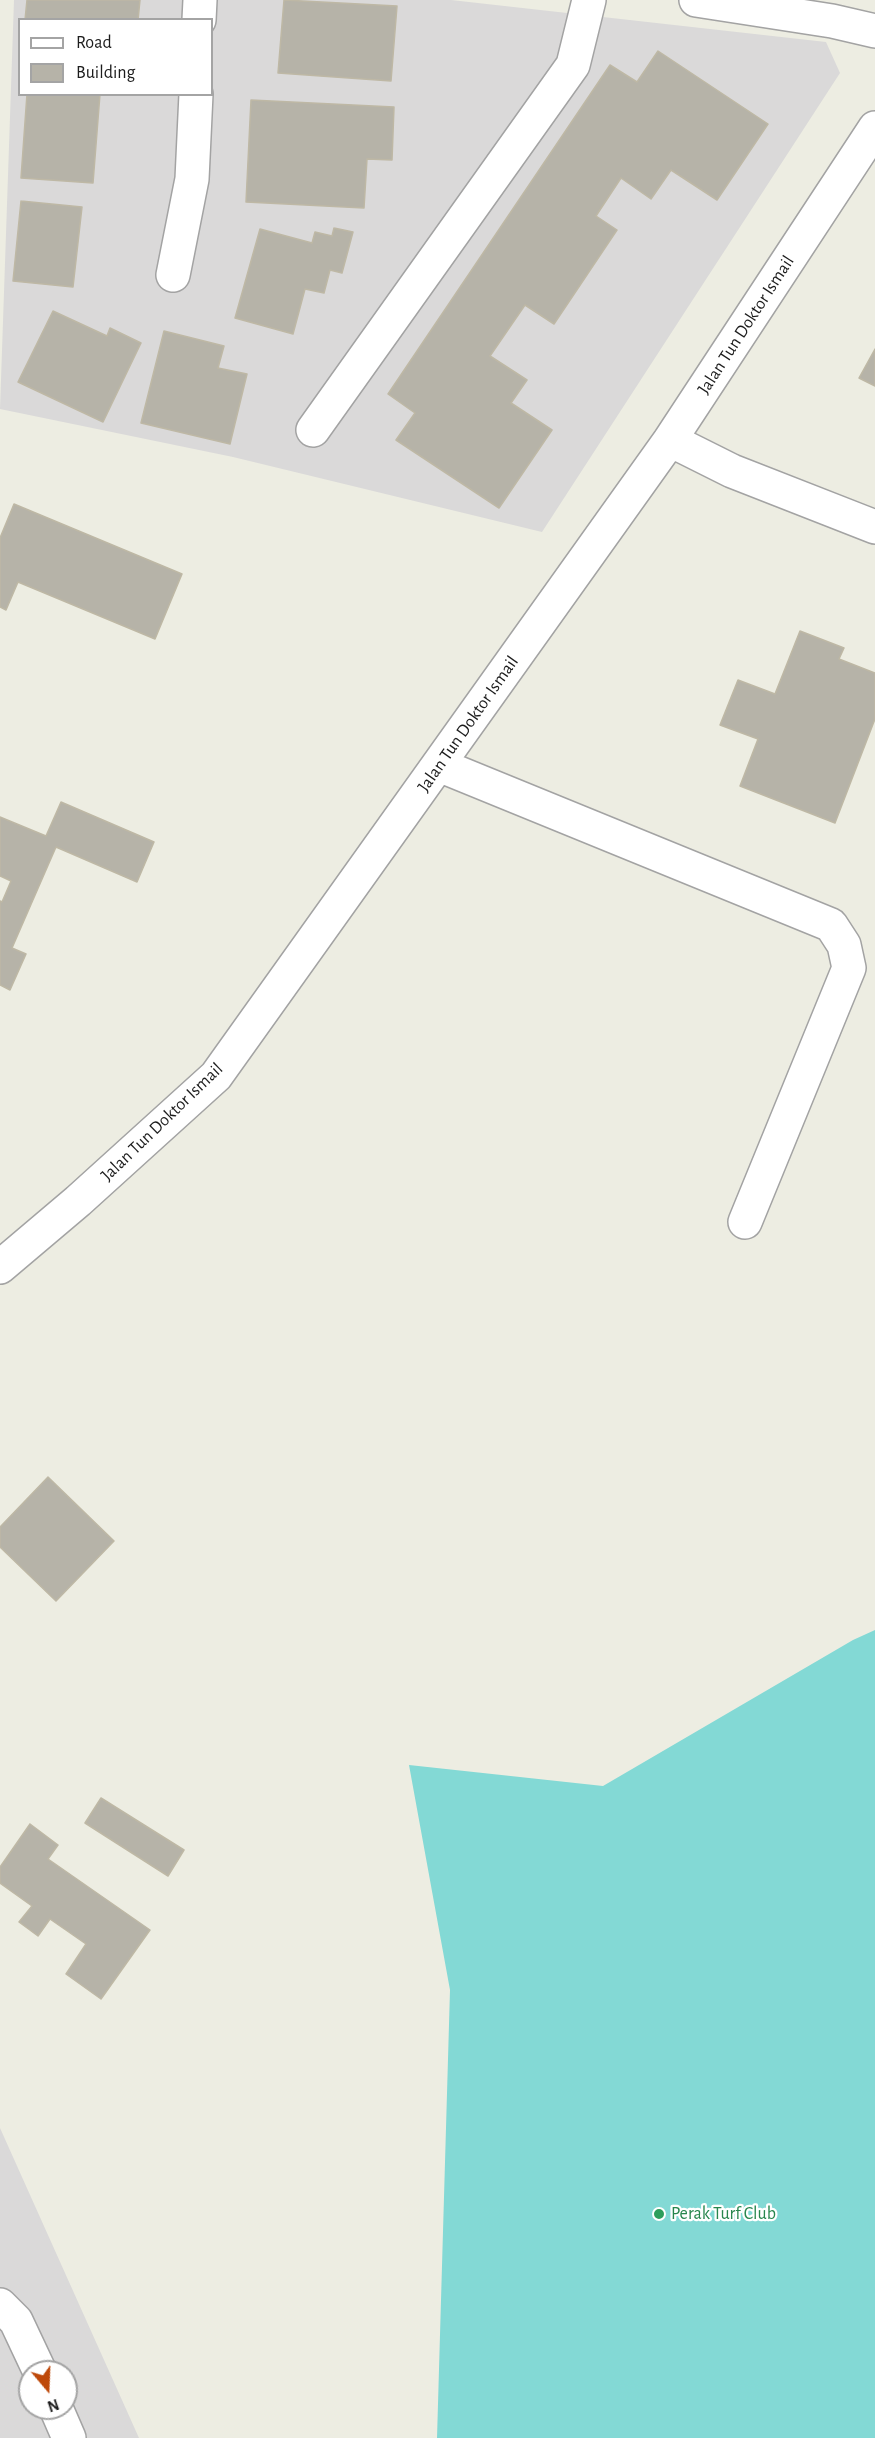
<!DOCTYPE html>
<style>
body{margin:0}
#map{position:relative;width:875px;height:2438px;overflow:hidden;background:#edede2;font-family:"Alegreya Sans",sans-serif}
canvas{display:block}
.legend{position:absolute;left:18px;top:18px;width:195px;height:78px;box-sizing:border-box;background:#fff;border:2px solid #a4a4a4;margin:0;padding:8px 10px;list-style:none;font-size:18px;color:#1c1c1c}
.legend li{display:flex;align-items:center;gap:12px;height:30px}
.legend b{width:30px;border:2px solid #a4a4a4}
.north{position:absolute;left:18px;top:2360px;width:60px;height:60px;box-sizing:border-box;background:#fff;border:2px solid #a4a4a4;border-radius:50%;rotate:161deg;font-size:16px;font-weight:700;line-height:24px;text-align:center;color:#1c1c1c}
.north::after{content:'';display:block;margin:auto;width:21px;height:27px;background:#be490a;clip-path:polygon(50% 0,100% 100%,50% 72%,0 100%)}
</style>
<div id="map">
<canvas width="875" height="2438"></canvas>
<ul class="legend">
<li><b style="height:8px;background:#fff"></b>Road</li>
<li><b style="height:16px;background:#b6b3a8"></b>Building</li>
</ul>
<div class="north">N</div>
</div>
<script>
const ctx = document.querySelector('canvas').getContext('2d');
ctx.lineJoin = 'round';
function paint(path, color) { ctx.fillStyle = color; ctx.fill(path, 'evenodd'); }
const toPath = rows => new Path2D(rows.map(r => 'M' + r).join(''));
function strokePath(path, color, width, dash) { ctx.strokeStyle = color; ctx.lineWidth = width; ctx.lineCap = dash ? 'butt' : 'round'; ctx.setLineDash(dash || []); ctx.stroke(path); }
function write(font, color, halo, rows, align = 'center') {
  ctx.font = font + ' "Alegreya Sans",sans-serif'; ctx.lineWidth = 4.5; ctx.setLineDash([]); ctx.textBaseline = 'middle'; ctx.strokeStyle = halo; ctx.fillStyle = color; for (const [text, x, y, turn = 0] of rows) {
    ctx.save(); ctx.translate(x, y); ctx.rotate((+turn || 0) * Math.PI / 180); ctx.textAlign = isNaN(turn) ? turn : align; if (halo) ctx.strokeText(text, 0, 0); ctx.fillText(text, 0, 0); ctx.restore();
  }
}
paint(toPath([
 [14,0,451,0,826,42,840,73,542,532,233,457,0,409],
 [20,20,212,20,212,94,20,94],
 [0,2128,139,2438,0,2438],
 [30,2372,66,2372,66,2408,30,2408]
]), '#dad9d9');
paint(toPath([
 [875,1630,875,2438,437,2438,450,1990,409,1765,603,1786,853,1640]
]), '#83d9d5');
const building = toPath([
 [27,0,140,0,138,20,25,20,27,0],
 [284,0,397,6,391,81,278,73,284,0],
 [658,51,768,124,717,200,671,170,651,199,621,178,596,216,617,230,554,324,525,305,490,356,527,380,511,403,552,430,499,508,396,440,415,413,388,394,610,65,637,82,658,51],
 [27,94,100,94,93,183,21,178,27,94],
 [251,100,394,107,392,160,367,159,364,208,246,202,251,100],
 [21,201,82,207,73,287,13,281,21,201],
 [334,228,353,232,342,273,330,270,324,293,305,289,293,334,235,318,260,229,312,243,315,232,332,236,334,228],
 [53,311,107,336,110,328,141,343,103,422,18,382,53,311],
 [164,331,224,346,218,368,247,374,230,444,141,423,164,331],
 [875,349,875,386,859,378,875,349],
 [14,504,182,574,155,639,18,582,6,610,0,607,0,538,14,504],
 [800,631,844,648,839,659,875,673,875,719,835,823,740,786,758,739,720,725,738,680,775,694,800,631],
 [61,802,154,842,137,882,56,847,12,948,26,954,10,990,0,985,0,901,2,902,11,881,0,876,0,817,46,836,61,802],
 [48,1477,114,1541,56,1601,0,1547,0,1527,48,1477],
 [101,1798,184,1850,168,1876,85,1823,101,1798],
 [30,1824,58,1845,48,1859,150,1930,101,1999,66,1974,86,1944,50,1919,38,1936,19,1922,32,1906,0,1883,0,1867,30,1824]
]);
paint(building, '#b6b3a8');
strokePath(building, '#beb8a5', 1.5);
const minor = toPath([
 [696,0,832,21,875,31],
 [199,20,200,0],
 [173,275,192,179,196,94],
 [313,430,573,65,589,0],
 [670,440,732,471,875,527],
 [439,765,831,925,844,945,849,968,745,1222],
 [0,1267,78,1201,216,1076,670,440,875,128],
 [0,2305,16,2321,40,2372],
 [56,2408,69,2438]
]);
strokePath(minor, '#a3a3a3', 36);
strokePath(minor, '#fff', 33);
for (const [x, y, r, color] of [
 [659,2214,6,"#2e9e5b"]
]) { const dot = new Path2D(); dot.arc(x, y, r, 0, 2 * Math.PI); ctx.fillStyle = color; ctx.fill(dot); strokePath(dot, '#fff', 2); }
write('18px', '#1c1c1c', '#fff', [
 ["Jalan Tun Doktor Ismail",746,325,-57],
 ["Jalan Tun Doktor Ismail",468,724,-55],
 ["Jalan Tun Doktor Ismail",162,1122,-44]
]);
write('18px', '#27864d', '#fff', [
 ["Perak Turf Club",671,2214]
], 'left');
</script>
